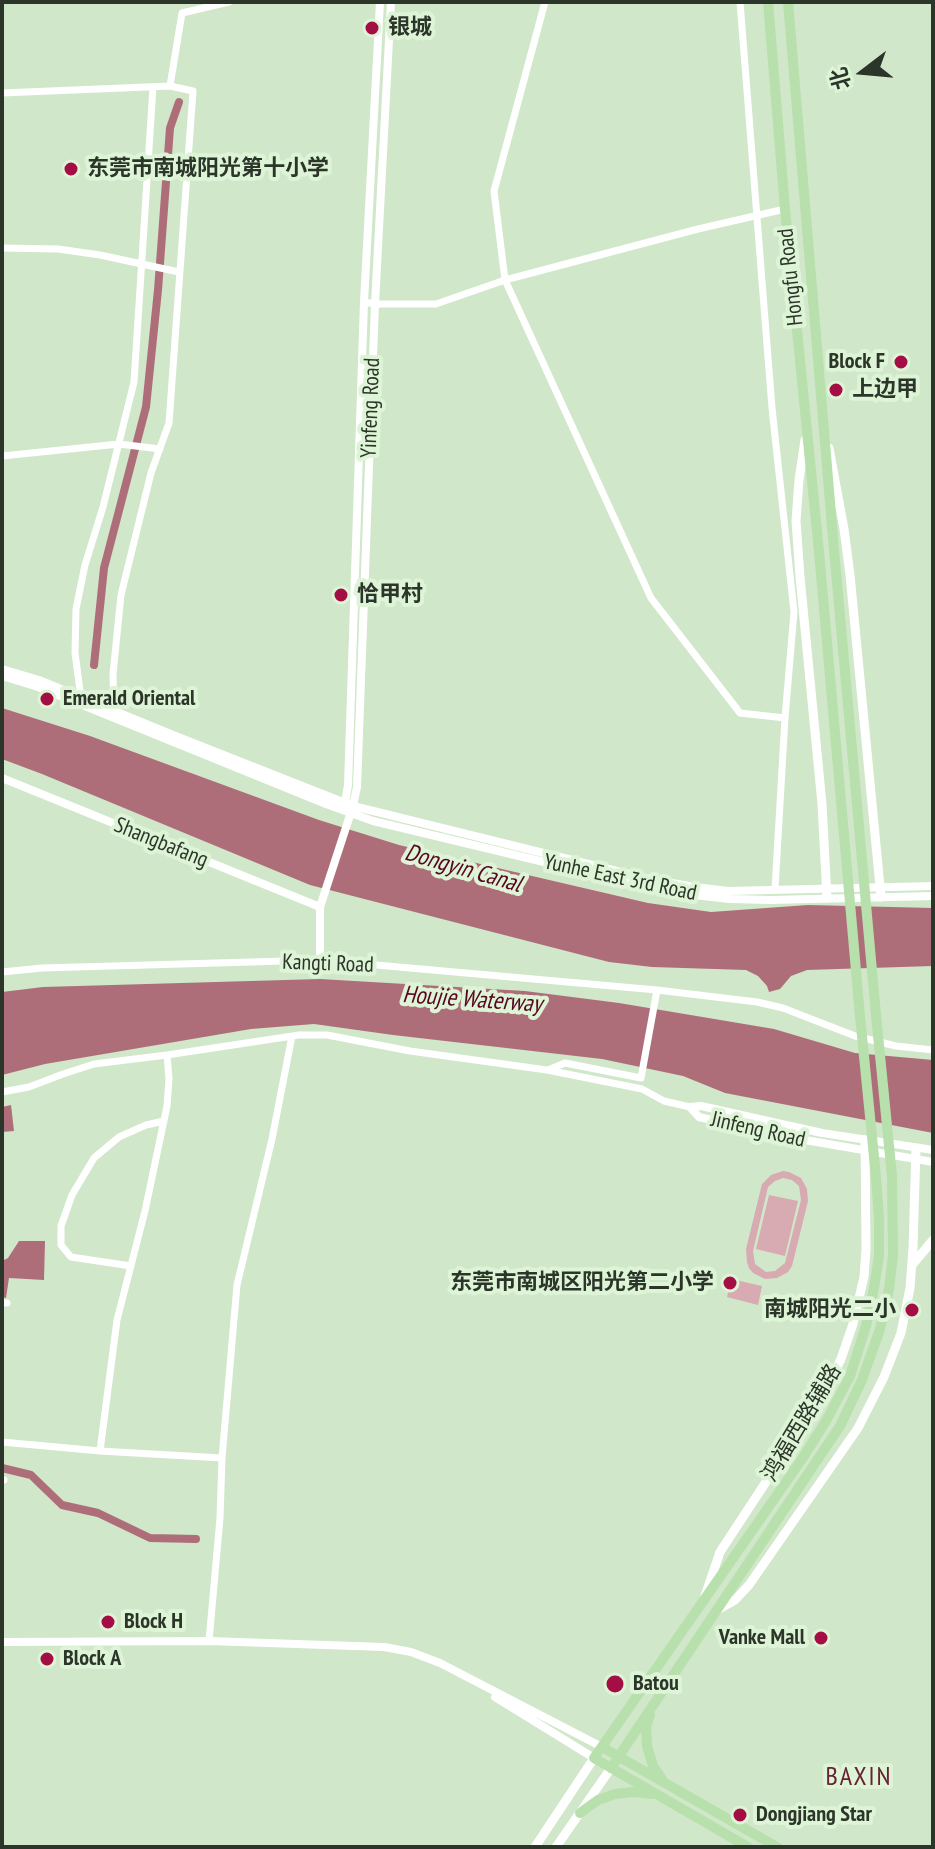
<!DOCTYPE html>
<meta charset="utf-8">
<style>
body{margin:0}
#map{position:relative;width:935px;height:1849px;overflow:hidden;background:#d0e7c9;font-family:"PT Sans Narrow","Noto Sans SC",sans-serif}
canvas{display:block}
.frame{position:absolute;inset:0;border:4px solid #2c3529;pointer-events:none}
.north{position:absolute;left:823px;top:32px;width:80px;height:80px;-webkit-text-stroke:6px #ddf4d6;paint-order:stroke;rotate:254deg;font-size:22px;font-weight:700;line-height:32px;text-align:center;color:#2c3529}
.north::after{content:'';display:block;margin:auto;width:28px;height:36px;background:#2c3529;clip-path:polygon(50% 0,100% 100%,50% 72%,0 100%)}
</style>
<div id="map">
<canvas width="935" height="1849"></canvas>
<div class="frame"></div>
<div class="north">北</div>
</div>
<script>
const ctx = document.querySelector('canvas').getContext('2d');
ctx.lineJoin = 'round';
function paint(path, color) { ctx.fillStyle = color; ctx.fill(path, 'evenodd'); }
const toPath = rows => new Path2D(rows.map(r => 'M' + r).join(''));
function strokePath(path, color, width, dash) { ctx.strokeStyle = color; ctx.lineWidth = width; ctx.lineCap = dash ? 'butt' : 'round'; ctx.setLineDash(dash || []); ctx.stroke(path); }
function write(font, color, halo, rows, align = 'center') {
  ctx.font = font + ' "PT Sans Narrow","Noto Sans SC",sans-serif'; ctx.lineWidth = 8; ctx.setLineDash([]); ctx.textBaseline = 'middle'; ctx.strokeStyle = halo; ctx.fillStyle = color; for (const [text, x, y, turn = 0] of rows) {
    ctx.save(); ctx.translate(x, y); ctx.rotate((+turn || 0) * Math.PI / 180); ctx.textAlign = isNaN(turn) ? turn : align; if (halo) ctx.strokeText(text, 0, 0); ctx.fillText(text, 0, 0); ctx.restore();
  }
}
paint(toPath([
 [783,1171,789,1172,801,1178,807,1189,808,1201,792,1266,788,1272,777,1278,765,1279,753,1273,749,1268,747,1262,746,1249,762,1184,771,1175],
 [783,1178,792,1180,799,1186,801,1200,785,1263,775,1271,766,1272,755,1264,753,1251,768,1187,775,1181],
 [769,1195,798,1201,785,1256,756,1249],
 [731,1279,762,1286,758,1305,727,1297]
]), '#d8aab1');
paint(toPath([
 [2,708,90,736,319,820,399,845,648,903,711,912,808,905,933,908,933,966,807,970,791,976,780,989,769,992,767,986,758,976,746,970,652,967,609,962,310,885,42,774,2,759],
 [320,979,525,991,619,1003,774,1029,855,1053,933,1060,933,1133,725,1093,683,1076,602,1059,393,1035,314,1024,251,1029,45,1064,2,1075,2,992,43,987],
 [11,1105,14,1131,2,1132,2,1107],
 [19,1241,45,1241,44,1280,9,1278,6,1298,2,1297,2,1261,8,1258]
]), '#ae6e79');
strokePath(toPath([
 [94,665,104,568,146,407,158,290,170,128,179,102],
 [2,1468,31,1475,62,1505,98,1513,150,1538,196,1539]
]), '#ae6e79', 8);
strokePath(toPath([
 [545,2,494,191,505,280,651,598,740,713,785,718],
 [740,2,772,408,794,612,785,718,775,889],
 [2,93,170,86,182,13,229,2],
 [2,248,58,249,100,255,179,272],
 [364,302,375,304,436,304,505,280,698,229,785,209],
 [2,456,119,444,160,449],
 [81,698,75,653,76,609,85,565,103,507,134,382,153,87],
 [114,713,113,674,121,595,151,473,169,423,193,91,170,86],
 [2,972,42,968,320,960,657,990,757,1002,783,1008,855,1036,896,1046,933,1050],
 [548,1070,565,1063,641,1078,657,990],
 [2,1092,29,1087,63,1074,94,1064,167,1055,299,1035,327,1035,410,1051,547,1070,642,1089,664,1101,690,1107],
 [131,1266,71,1257,61,1245,61,1226,72,1195,94,1158,119,1137,146,1125,164,1121],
 [2,1303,7,1303],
 [2,1442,100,1451,222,1458],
 [100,1451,117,1320,145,1211,167,1106,169,1079,167,1055],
 [2,1480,4,1480],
 [209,1641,220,1518,222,1458,237,1285,272,1139,292,1036]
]), '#fff', 7);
strokePath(toPath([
 [2,669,39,680,173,735,353,806,645,878,694,887,729,891,933,886],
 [2,676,38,687,326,804,373,821,644,886,694,895,730,899,770,900,933,896],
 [2,778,320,907],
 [345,803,348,785,364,302,380,2],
 [320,960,320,907,353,806,357,787,375,304,391,2],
 [690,1107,699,1117,770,1134,933,1162],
 [690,1107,701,1106,822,1133,933,1150],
 [2,1642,209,1641,384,1647,411,1652,440,1663,602,1747],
 [495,1697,594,1758]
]), '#fff', 8);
strokePath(toPath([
 [805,440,799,480,796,521,800,577,822,804,827,898],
 [829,448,844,529,850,575,881,897],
 [912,1265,933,1240],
 [705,1596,720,1552,825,1392,841,1359,853,1324,864,1277,866,1249,865,1140],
 [717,1610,735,1600,749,1585,858,1428,884,1377,901,1333,910,1288,913,1248,916,1148],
 [535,1847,594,1758],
 [556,1847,611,1768]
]), '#fff', 9);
strokePath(toPath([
 [650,1715,646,1727,647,1746,653,1766,662,1779],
 [602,1747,777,1847],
 [611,1768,840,1426,862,1380,880,1329,889,1289,893,1255,892,1176,876,1015,834,550,788,2],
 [580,1813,598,1800,615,1794,633,1792,653,1794],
 [748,1847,594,1758,802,1459,826,1421,850,1376,866,1326,874,1288,879,1256,879,1218,876,1177,860,1016,819,552,785,209,768,2]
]), '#b7e0ac', 10);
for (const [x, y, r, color] of [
 [372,28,8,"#a50d45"],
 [71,169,8,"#a50d45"],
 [901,362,8,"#a50d45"],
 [836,390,8,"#a50d45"],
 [341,595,8,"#a50d45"],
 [47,699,8,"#a50d45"],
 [730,1283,8,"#a50d45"],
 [912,1310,8,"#a50d45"],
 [108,1622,8,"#a50d45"],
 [821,1638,8,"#a50d45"],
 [47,1659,8,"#a50d45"],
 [615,1684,10,"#a50d45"],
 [740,1815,8,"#a50d45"]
]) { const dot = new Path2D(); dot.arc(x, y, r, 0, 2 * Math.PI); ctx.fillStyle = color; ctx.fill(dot); strokePath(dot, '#ddf4d6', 3); }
write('bold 22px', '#2c3529', '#ddf4d6', [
 ["银城",388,28],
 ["东莞市南城阳光第十小学",87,169],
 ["Block F",885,362,"right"],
 ["上边甲",852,390],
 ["恰甲村",357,595],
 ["Emerald Oriental",63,699],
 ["东莞市南城区阳光第二小学",714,1283,"right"],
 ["南城阳光二小",896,1310,"right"],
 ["Block H",124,1622],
 ["Vanke Mall",805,1638,"right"],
 ["Block A",63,1659],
 ["Batou",633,1684],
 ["Dongjiang Star",756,1815]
], 'left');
write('22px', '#2c3529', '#ddf4d6', [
 ["Hongfu Road",791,277,-96],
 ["Yinfeng Road",371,408,-88],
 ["Shangbafang",161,843,22],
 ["Yunhe East 3rd Road",620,878,12],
 ["Kangti Road",328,964,2],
 ["Jinfeng Road",758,1130,13],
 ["鸿福西路辅路",802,1423,-59]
]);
write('italic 24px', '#570521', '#ddf4d6', [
 ["Dongyin Canal",463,869,16],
 ["Houjie Waterway",472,1000,4]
]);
ctx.letterSpacing = '2px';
write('26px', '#682233', '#ddf4d6', [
 ["BAXIN",859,1778]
]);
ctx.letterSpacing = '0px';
</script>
